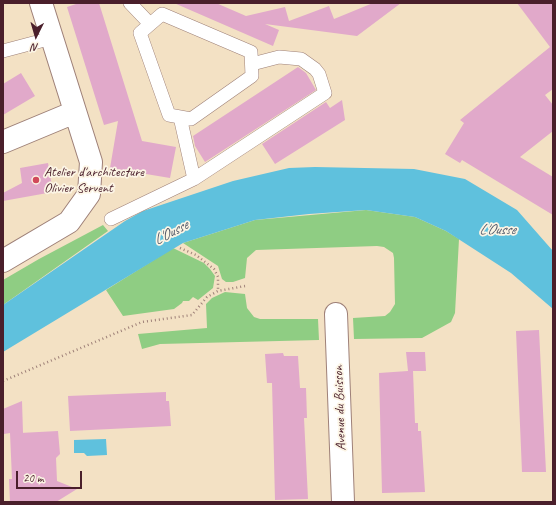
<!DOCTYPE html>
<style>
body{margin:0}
#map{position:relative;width:556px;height:505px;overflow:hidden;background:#f3e1c4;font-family:Caveat,sans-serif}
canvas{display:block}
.frame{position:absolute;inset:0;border:4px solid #4a1f2b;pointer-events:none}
.north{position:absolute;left:16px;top:16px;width:40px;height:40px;-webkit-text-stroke:3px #fcf5e5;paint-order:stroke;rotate:185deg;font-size:11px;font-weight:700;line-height:16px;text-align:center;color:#4a1f2b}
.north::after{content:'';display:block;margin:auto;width:14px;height:18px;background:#4a1f2b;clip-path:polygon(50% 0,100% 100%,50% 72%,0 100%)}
.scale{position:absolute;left:16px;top:471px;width:66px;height:18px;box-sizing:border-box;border:2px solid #4a1f2b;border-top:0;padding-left:5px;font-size:12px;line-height:14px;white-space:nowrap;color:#4a1f2b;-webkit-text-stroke:3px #fcf5e5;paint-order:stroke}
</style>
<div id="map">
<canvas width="556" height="505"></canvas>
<div class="frame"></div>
<div class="north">N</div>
<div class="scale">20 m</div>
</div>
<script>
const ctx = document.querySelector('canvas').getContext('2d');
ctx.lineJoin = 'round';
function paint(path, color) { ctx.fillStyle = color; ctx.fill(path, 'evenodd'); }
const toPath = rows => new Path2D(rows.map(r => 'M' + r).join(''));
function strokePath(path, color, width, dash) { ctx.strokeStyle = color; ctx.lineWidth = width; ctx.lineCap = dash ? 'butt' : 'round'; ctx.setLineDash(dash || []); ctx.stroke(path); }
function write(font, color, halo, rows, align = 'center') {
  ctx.font = font + ' Caveat,sans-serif'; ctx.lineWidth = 3.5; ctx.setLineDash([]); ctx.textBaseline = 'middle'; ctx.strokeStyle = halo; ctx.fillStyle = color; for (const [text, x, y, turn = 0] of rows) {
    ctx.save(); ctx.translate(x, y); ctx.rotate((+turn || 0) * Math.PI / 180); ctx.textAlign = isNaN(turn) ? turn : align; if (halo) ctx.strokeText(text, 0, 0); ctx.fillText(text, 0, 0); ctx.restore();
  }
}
paint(toPath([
 [366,210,415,217,446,231,459,239,455,313,451,322,422,338,354,339,353,318,385,316,390,312,395,304,394,258,393,253,384,247,377,246,256,250,247,258,245,278,233,282,226,282,222,279,218,266,183,243,255,220],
 [103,225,108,231,3,305,3,280,39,259],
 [173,248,204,263,210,269,215,276,213,288,198,300,193,297,189,301,183,301,182,303,174,309,123,316,106,290],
 [225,292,245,294,247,308,254,317,260,319,318,319,319,340,160,344,142,349,138,334,207,328,206,304,212,298]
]), '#8fcd83');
paint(toPath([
 [315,167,414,169,465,179,517,210,553,251,553,309,511,273,446,231,415,217,366,210,309,214,255,220,183,243,3,352,3,305,125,221,143,211,233,181,289,168],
 [106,439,107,455,87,456,84,453,74,453,74,440]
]), '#5fc1dd');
paint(toPath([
 [79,3,99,3,142,141,176,147,170,178,110,168,118,121,104,125,67,7],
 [174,3,216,3,246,16,285,7,289,21,329,6,334,19,373,3,401,3,357,36,265,24,279,30,273,46],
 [517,3,553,3,553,89,545,95,553,105,553,131,520,157,553,177,553,215,462,160,460,163,445,154,464,123,460,120,550,47],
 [298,67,306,73,316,90,205,162,195,146,193,136],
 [21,73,35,96,3,115,3,84],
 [342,100,345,120,275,164,262,144,326,102,330,108],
 [48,163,53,192,3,201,3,193,22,183,20,168],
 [539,330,546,472,522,472,516,331],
 [406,352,425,352,426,371,413,371,415,423,418,423,418,431,421,431,425,492,382,493,379,373,408,371],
 [283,353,284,356,298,356,300,388,306,388,307,418,304,418,308,499,275,500,272,383,267,383,265,354],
 [166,392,166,401,169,401,171,426,70,431,68,396],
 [22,401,23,433,20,433,58,431,60,454,56,458,57,481,77,489,56,502,10,502,9,479,12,479,10,433,4,434,3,409]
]), '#e1a9ca');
const lane = toPath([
 [130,3,150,24],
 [162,14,251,52,252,76,191,119,169,115,140,33,162,14],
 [3,51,52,38],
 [180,117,194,179],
 [111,219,194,179,325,93,319,74,315,69,301,59,279,57,252,64]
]);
const street = toPath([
 [3,142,75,112],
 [3,261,69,222,89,194,91,162,41,3],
 [336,314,343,502]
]);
strokePath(lane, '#9e8078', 14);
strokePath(street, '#9e8078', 24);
strokePath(toPath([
 [180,248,196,255,214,269,218,277,218,291],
 [3,381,142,322,192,315,207,297,218,291,245,286]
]), '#9e8078', 2.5, [1, 3]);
strokePath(lane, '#fff', 13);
strokePath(street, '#fff', 22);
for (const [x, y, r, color] of [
 [36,180,4,"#d1495b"]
]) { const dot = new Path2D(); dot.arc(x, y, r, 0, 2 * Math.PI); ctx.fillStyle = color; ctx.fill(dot); strokePath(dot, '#fcf5e5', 1.5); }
write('14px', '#4a1f2b', '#fcf5e5', [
 ["Atelier d'architecture",44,172],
 ["Olivier Servent",44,188]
], 'left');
write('14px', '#4a1f2b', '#fcf5e5', [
 ["Avenue du Buisson",340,408,-92]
]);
write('italic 15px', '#515869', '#fcf5e5', [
 ["L'Ousse",497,230],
 ["L'Ousse",171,233,-28]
]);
</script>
